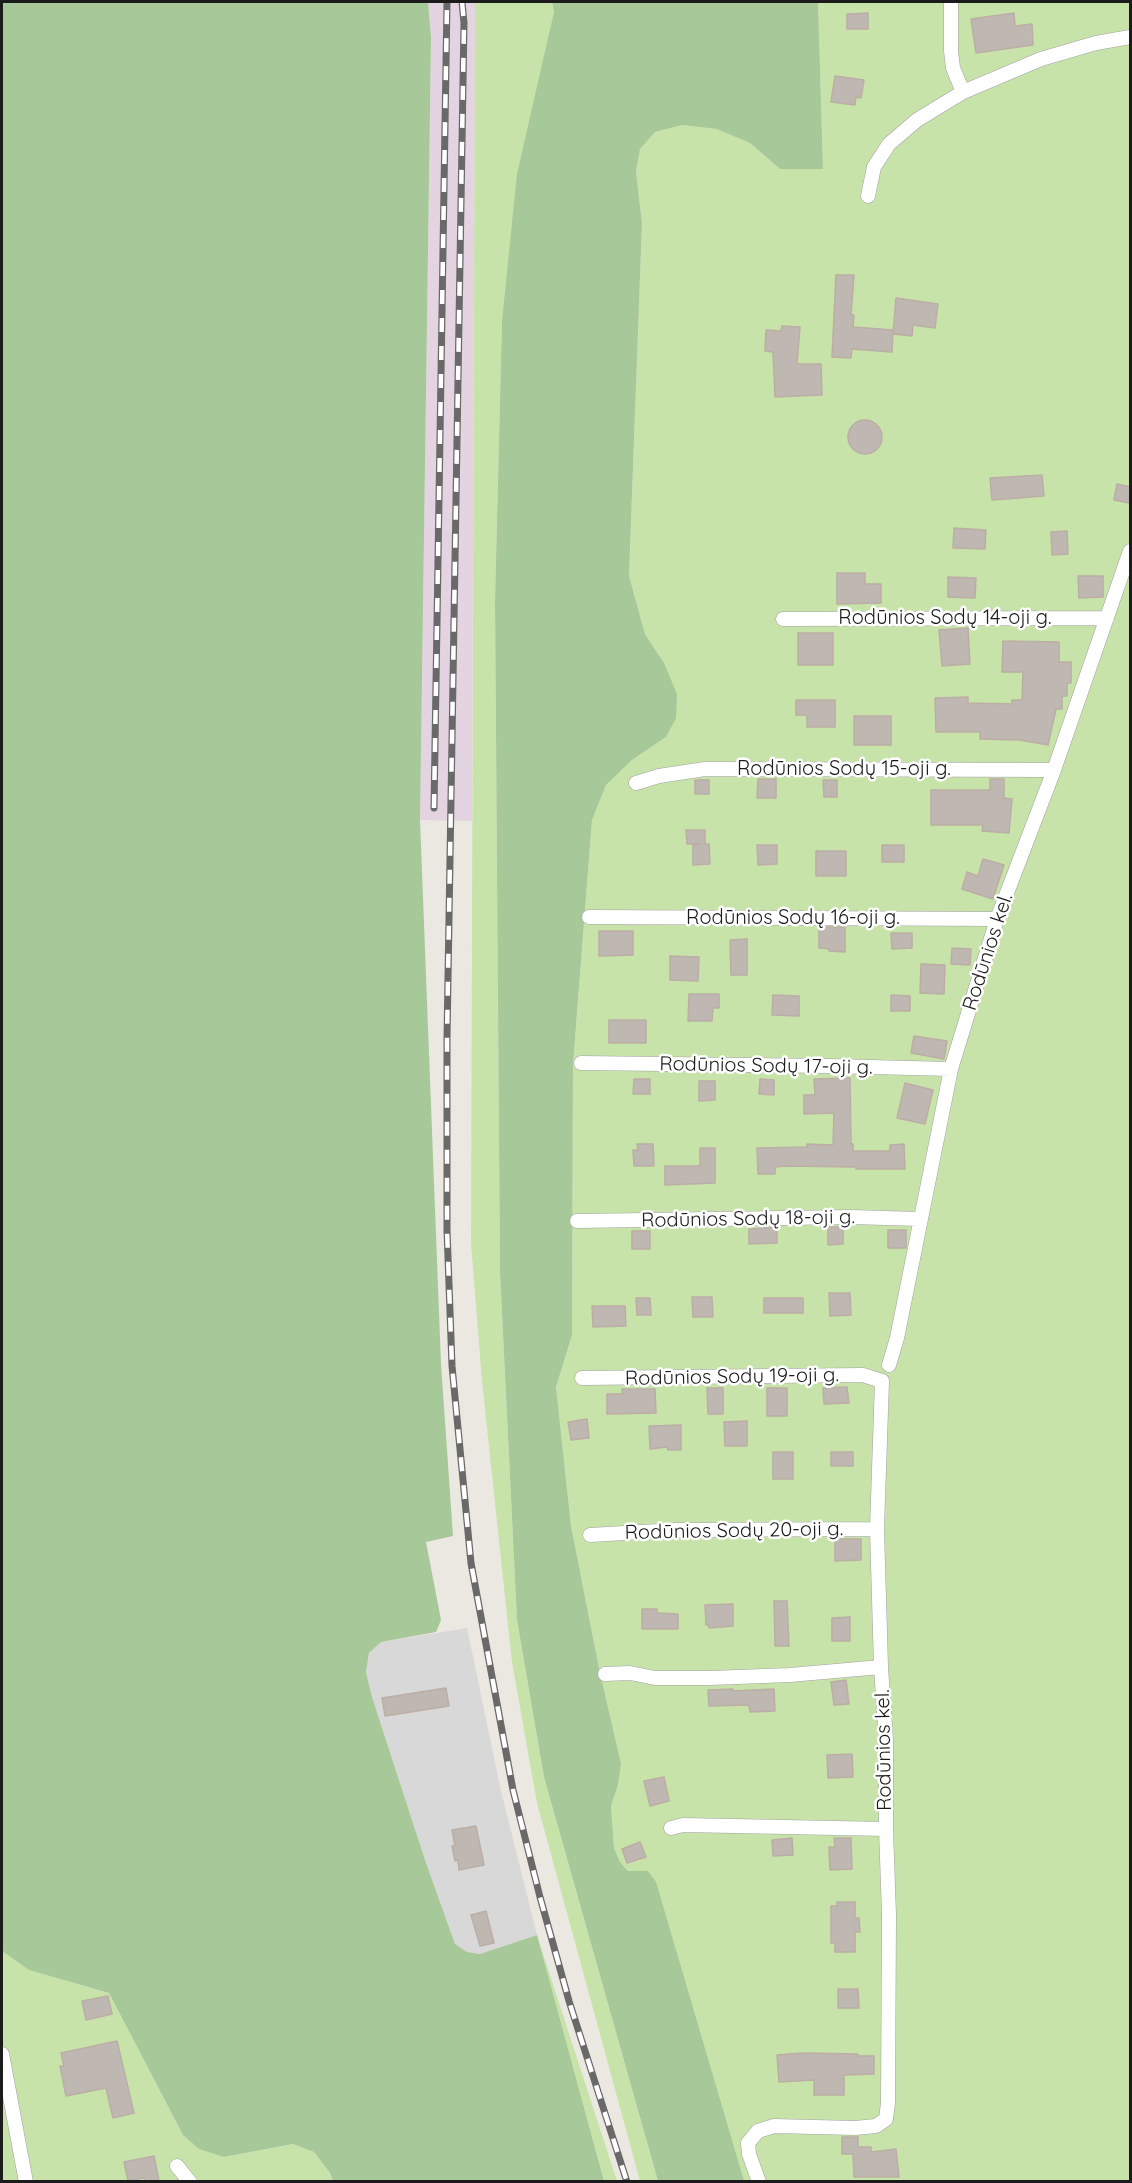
<!DOCTYPE html>
<meta charset="utf-8">
<style>
body{margin:0}
#map{position:relative;width:1132px;height:2183px;overflow:hidden;background:#ebe8e1;font-family:Quicksand,sans-serif}
canvas{display:block}
.frame{position:absolute;inset:0;border:3px solid #1b1b1b;pointer-events:none}
</style>
<div id="map">
<canvas width="1132" height="2183"></canvas>
<div class="frame"></div>
</div>
<script>
const ctx = document.querySelector('canvas').getContext('2d');
ctx.lineJoin = 'round';
function paint(path, color) { ctx.fillStyle = color; ctx.fill(path, 'evenodd'); }
const toPath = rows => new Path2D(rows.map(r => 'M' + r).join(''));
function strokePath(path, color, width, dash) { ctx.strokeStyle = color; ctx.lineWidth = width; ctx.lineCap = dash ? 'butt' : 'round'; ctx.setLineDash(dash || []); ctx.stroke(path); }
function write(font, color, halo, rows, align = 'center') {
  ctx.font = font + ' Quicksand,sans-serif'; ctx.lineWidth = 5; ctx.setLineDash([]); ctx.textBaseline = 'middle'; ctx.strokeStyle = halo; ctx.fillStyle = color; for (const [text, x, y, turn = 0] of rows) {
    ctx.save(); ctx.translate(x, y); ctx.rotate((+turn || 0) * Math.PI / 180); ctx.textAlign = isNaN(turn) ? turn : align; if (halo) ctx.strokeText(text, 0, 0); ctx.fillText(text, 0, 0); ctx.restore();
  }
}
paint(toPath([
 [467,1628,501,1791,537,1935,480,1954,467,1952,455,1944,425,1860,372,1697,366,1672,369,1653,381,1642]
]), '#d9d8d8');
paint(toPath([
 [428,2,475,2,472,821,420,820,431,37]
]), '#e4d3e1');
paint(toPath([
 [475,2,552,2,554,12,502,321,495,601,500,1272,517,1620,544,1777,658,2181,640,2181,537,1803,512,1662,482,1381,471,1243],
 [818,2,1130,2,1130,2181,744,2181,648,1871,628,1871,620,1862,614,1848,611,1806,618,1785,621,1764,599,1668,571,1526,556,1387,572,1335,573,1064,592,820,606,785,632,760,666,737,664,663,645,634,629,576,642,223,636,172,640,148,655,132,682,125,718,129,750,143,780,169,823,169],
 [537,1935,617,2181,604,2181],
 [2,1951,29,1970,109,1993,183,2135,199,2148,224,2157,293,2144,314,2152,330,2173,333,2181,2,2181]
]), '#c7e3aa');
paint(toPath([
 [2,2,428,2,431,37,420,820,441,1364,453,1536,426,1542,441,1620,436,1632,381,1642,369,1653,366,1672,372,1697,425,1860,455,1944,467,1952,480,1954,537,1935,604,2181,333,2181,330,2173,314,2152,293,2144,224,2157,199,2149,183,2135,109,1993,29,1970,2,1951],
 [552,2,818,2,823,169,780,169,750,143,717,129,682,125,655,132,640,149,636,172,642,223,629,576,645,634,664,663,677,694,676,718,666,737,632,760,606,785,592,820,573,1064,572,1335,556,1387,571,1526,599,1668,621,1764,618,1785,611,1806,614,1848,620,1862,628,1871,648,1871,656,1882,744,2181,658,2181,544,1777,517,1620,500,1272,495,601,502,321,517,174,554,12]
]), '#a7c898');
const building = toPath([
 [868,13,868,29,847,29,847,14,868,13],
 [1014,13,1015,26,1032,24,1033,45,976,53,971,19,1014,13],
 [835,76,864,80,861,98,856,97,855,105,831,102,835,76],
 [836,275,854,275,851,315,854,315,853,327,893,330,892,352,852,349,851,358,832,357,836,275],
 [896,298,938,304,935,328,913,325,912,336,893,334,896,298],
 [782,326,800,327,797,364,821,364,822,395,775,397,773,352,765,351,766,330,781,331,782,326],
 '848 437a17 17 0 1 1 34 0a17 17 0 1 1-34 0Z',
 [1042,475,1044,496,992,500,990,478,1042,475],
 [1117,484,1131,487,1129,503,1114,500,1117,484],
 [954,528,986,530,985,549,953,548,954,528],
 [1067,531,1068,554,1052,555,1051,532,1067,531],
 [837,573,865,573,865,584,881,584,881,603,837,604,837,573],
 [1078,576,1103,576,1103,597,1079,598,1078,576],
 [948,577,976,578,975,598,948,597,948,577],
 [968,628,970,664,942,666,939,630,968,628],
 [798,633,833,633,833,665,798,665,798,633],
 [1003,641,1059,642,1059,662,1071,662,1071,683,1067,683,1067,696,1062,696,1062,709,1056,709,1048,745,1020,740,980,739,980,732,936,732,935,698,968,697,968,703,1012,704,1012,700,1022,700,1023,672,1002,672,1003,641],
 [796,700,835,700,835,727,807,727,807,715,796,715,796,700],
 [854,716,891,716,891,745,854,745,854,716],
 [758,779,776,779,776,798,757,798,758,779],
 [990,779,1004,779,1004,798,1012,799,1009,833,982,831,983,825,931,825,931,790,990,790,990,779],
 [695,780,709,780,709,794,695,794,695,780],
 [823,780,837,780,837,797,824,797,823,780],
 [686,830,705,830,705,844,709,844,710,864,693,865,693,845,701,844,687,844,686,830],
 [757,845,777,845,777,864,758,865,757,845],
 [882,845,904,845,904,862,882,862,882,845],
 [816,851,846,851,846,876,816,876,816,851],
 [983,859,1004,865,993,899,962,889,967,872,978,876,983,859],
 [819,927,845,927,845,952,829,951,829,949,819,948,819,927],
 [599,931,633,931,633,955,599,956,599,931],
 [891,933,912,933,912,948,892,949,891,933],
 [747,939,747,975,731,975,730,940,747,939],
 [952,948,971,949,970,965,951,964,952,948],
 [670,956,699,957,698,981,670,980,670,956],
 [921,964,945,965,944,994,920,993,921,964],
 [689,994,719,994,719,1008,713,1008,712,1021,688,1021,689,994],
 [773,995,799,996,799,1016,772,1015,773,995],
 [891,995,910,996,910,1011,891,1011,891,995],
 [609,1020,646,1020,646,1043,609,1043,609,1020],
 [914,1036,947,1041,944,1059,911,1053,914,1036],
 [850,1078,851,1144,853,1144,853,1151,890,1151,890,1145,904,1144,905,1169,856,1169,856,1167,786,1166,775,1167,775,1174,758,1174,757,1148,807,1147,807,1144,833,1145,834,1113,804,1114,804,1095,815,1095,814,1079,850,1078],
 [634,1079,650,1079,650,1094,633,1094,634,1079],
 [760,1079,774,1080,774,1095,759,1094,760,1079],
 [699,1081,715,1081,715,1100,699,1101,699,1081],
 [905,1083,933,1090,925,1124,897,1118,905,1083],
 [637,1144,653,1144,654,1166,634,1166,633,1150,638,1150,637,1144],
 [700,1148,715,1148,715,1183,665,1185,665,1166,700,1166,700,1148],
 [777,1227,777,1243,749,1244,749,1229,777,1227],
 [828,1227,843,1227,843,1244,828,1245,828,1227],
 [888,1230,906,1230,906,1248,888,1248,888,1230],
 [632,1231,650,1231,650,1249,632,1249,632,1231],
 [829,1293,850,1293,851,1315,830,1316,829,1293],
 [692,1297,712,1297,713,1317,693,1317,692,1297],
 [636,1298,650,1298,651,1315,637,1315,636,1298],
 [764,1298,803,1298,803,1313,764,1313,764,1298],
 [592,1306,625,1306,626,1326,593,1327,592,1306],
 [847,1387,849,1403,824,1404,823,1388,847,1387],
 [707,1388,723,1388,723,1414,708,1414,707,1388],
 [767,1388,787,1388,787,1416,767,1416,767,1388],
 [622,1389,655,1389,656,1413,607,1414,607,1394,622,1394,622,1389],
 [587,1419,589,1438,571,1440,568,1422,587,1419],
 [747,1421,747,1446,725,1446,724,1422,747,1421],
 [681,1425,681,1450,668,1450,667,1447,650,1449,649,1426,681,1425],
 [773,1452,793,1452,793,1479,773,1479,773,1452],
 [831,1452,853,1452,853,1466,831,1466,831,1452],
 [835,1539,861,1539,861,1560,835,1561,835,1539],
 [774,1601,787,1601,789,1646,775,1646,774,1601],
 [733,1604,733,1626,709,1628,709,1625,706,1625,705,1605,733,1604],
 [642,1609,657,1609,657,1613,678,1614,678,1629,642,1629,642,1609],
 [850,1617,850,1641,832,1641,832,1618,850,1617],
 [846,1680,849,1704,834,1705,831,1682,846,1680],
 [446,1688,449,1706,385,1716,382,1698,446,1688],
 [733,1689,733,1691,774,1689,775,1711,750,1712,749,1705,709,1706,708,1690,733,1689],
 [852,1754,853,1777,828,1778,827,1755,852,1754],
 [664,1777,669,1801,650,1806,644,1781,664,1777],
 [476,1826,484,1865,459,1870,458,1860,455,1861,452,1846,455,1846,452,1830,476,1826],
 [792,1838,793,1855,773,1856,772,1840,792,1838],
 [834,1838,851,1838,852,1869,830,1870,829,1847,835,1847,834,1838],
 [640,1842,646,1857,627,1863,622,1849,640,1842],
 [837,1902,855,1902,855,1918,859,1918,860,1932,855,1932,855,1952,835,1952,835,1943,831,1943,831,1906,837,1906,837,1902],
 [486,1911,494,1943,480,1946,471,1915,486,1911],
 [838,1989,858,1989,859,2008,838,2008,838,1989],
 [108,1996,112,2014,86,2020,82,2001,108,1996],
 [117,2041,134,2113,113,2118,106,2088,66,2096,60,2066,64,2066,61,2053,117,2041],
 [803,2053,858,2054,858,2056,874,2056,874,2074,844,2075,844,2095,814,2095,814,2080,779,2082,777,2055,803,2053],
 [842,2137,858,2137,858,2147,871,2147,871,2152,896,2149,899,2177,854,2177,853,2154,842,2154,842,2137],
 [154,2156,159,2181,145,2181,144,2178,128,2181,124,2162,154,2156]
]);
paint(building, '#bfb7b1');
strokePath(building, '#bcaea4', 1.5);
const street = toPath([
 [951,2,951,51,953,68,963,92],
 [868,196,874,167,889,144,917,120,963,92,1041,59,1096,43,1130,37],
 [783,619,1107,618],
 [636,783,659,776,705,769,1054,770],
 [589,917,997,919],
 [581,1063,829,1066,951,1069],
 [577,1221,851,1217,919,1219],
 [889,1365,897,1338,951,1069,997,919,1054,770,1130,551],
 [582,1378,863,1375,882,1381,877,1529,881,1667,886,1741,886,1829,889,1915,888,2103,886,2119,876,2126,855,2128,774,2126,758,2131,748,2143,749,2154,759,2182],
 [590,1535,676,1530,877,1529],
 [605,1674,630,1673,655,1678,711,1678,790,1675,881,1667],
 [671,1828,683,1825,886,1829],
 [2,2054,26,2182],
 [177,2166,190,2182]
]);
strokePath(street, '#a2a2a2', 15);
strokePath(street, '#fff', 14);
const rail = toPath([
 [462,2,464,23,447,1037,447,1230,452,1366,471,1563,513,1790,540,1897,569,2001,627,2182],
 [434,808,447,2]
]);
strokePath(rail, '#696969', 7);
strokePath(rail, '#fff', 4.5, [14]);
write('20px', '#1b1b1b', '#fff', [
 ["Rodūnios Sodų 14-oji g.",945,618],
 ["Rodūnios Sodų 15-oji g.",844,769],
 ["Rodūnios Sodų 16-oji g.",793,918],
 ["Rodūnios kel.",988,952,-72],
 ["Rodūnios Sodų 17-oji g.",766,1066,1],
 ["Rodūnios Sodų 18-oji g.",748,1219,-1],
 ["Rodūnios Sodų 19-oji g.",732,1377,-1],
 ["Rodūnios Sodų 20-oji g.",734,1531,-1],
 ["Rodūnios kel.",884,1750,-91]
]);
</script>
